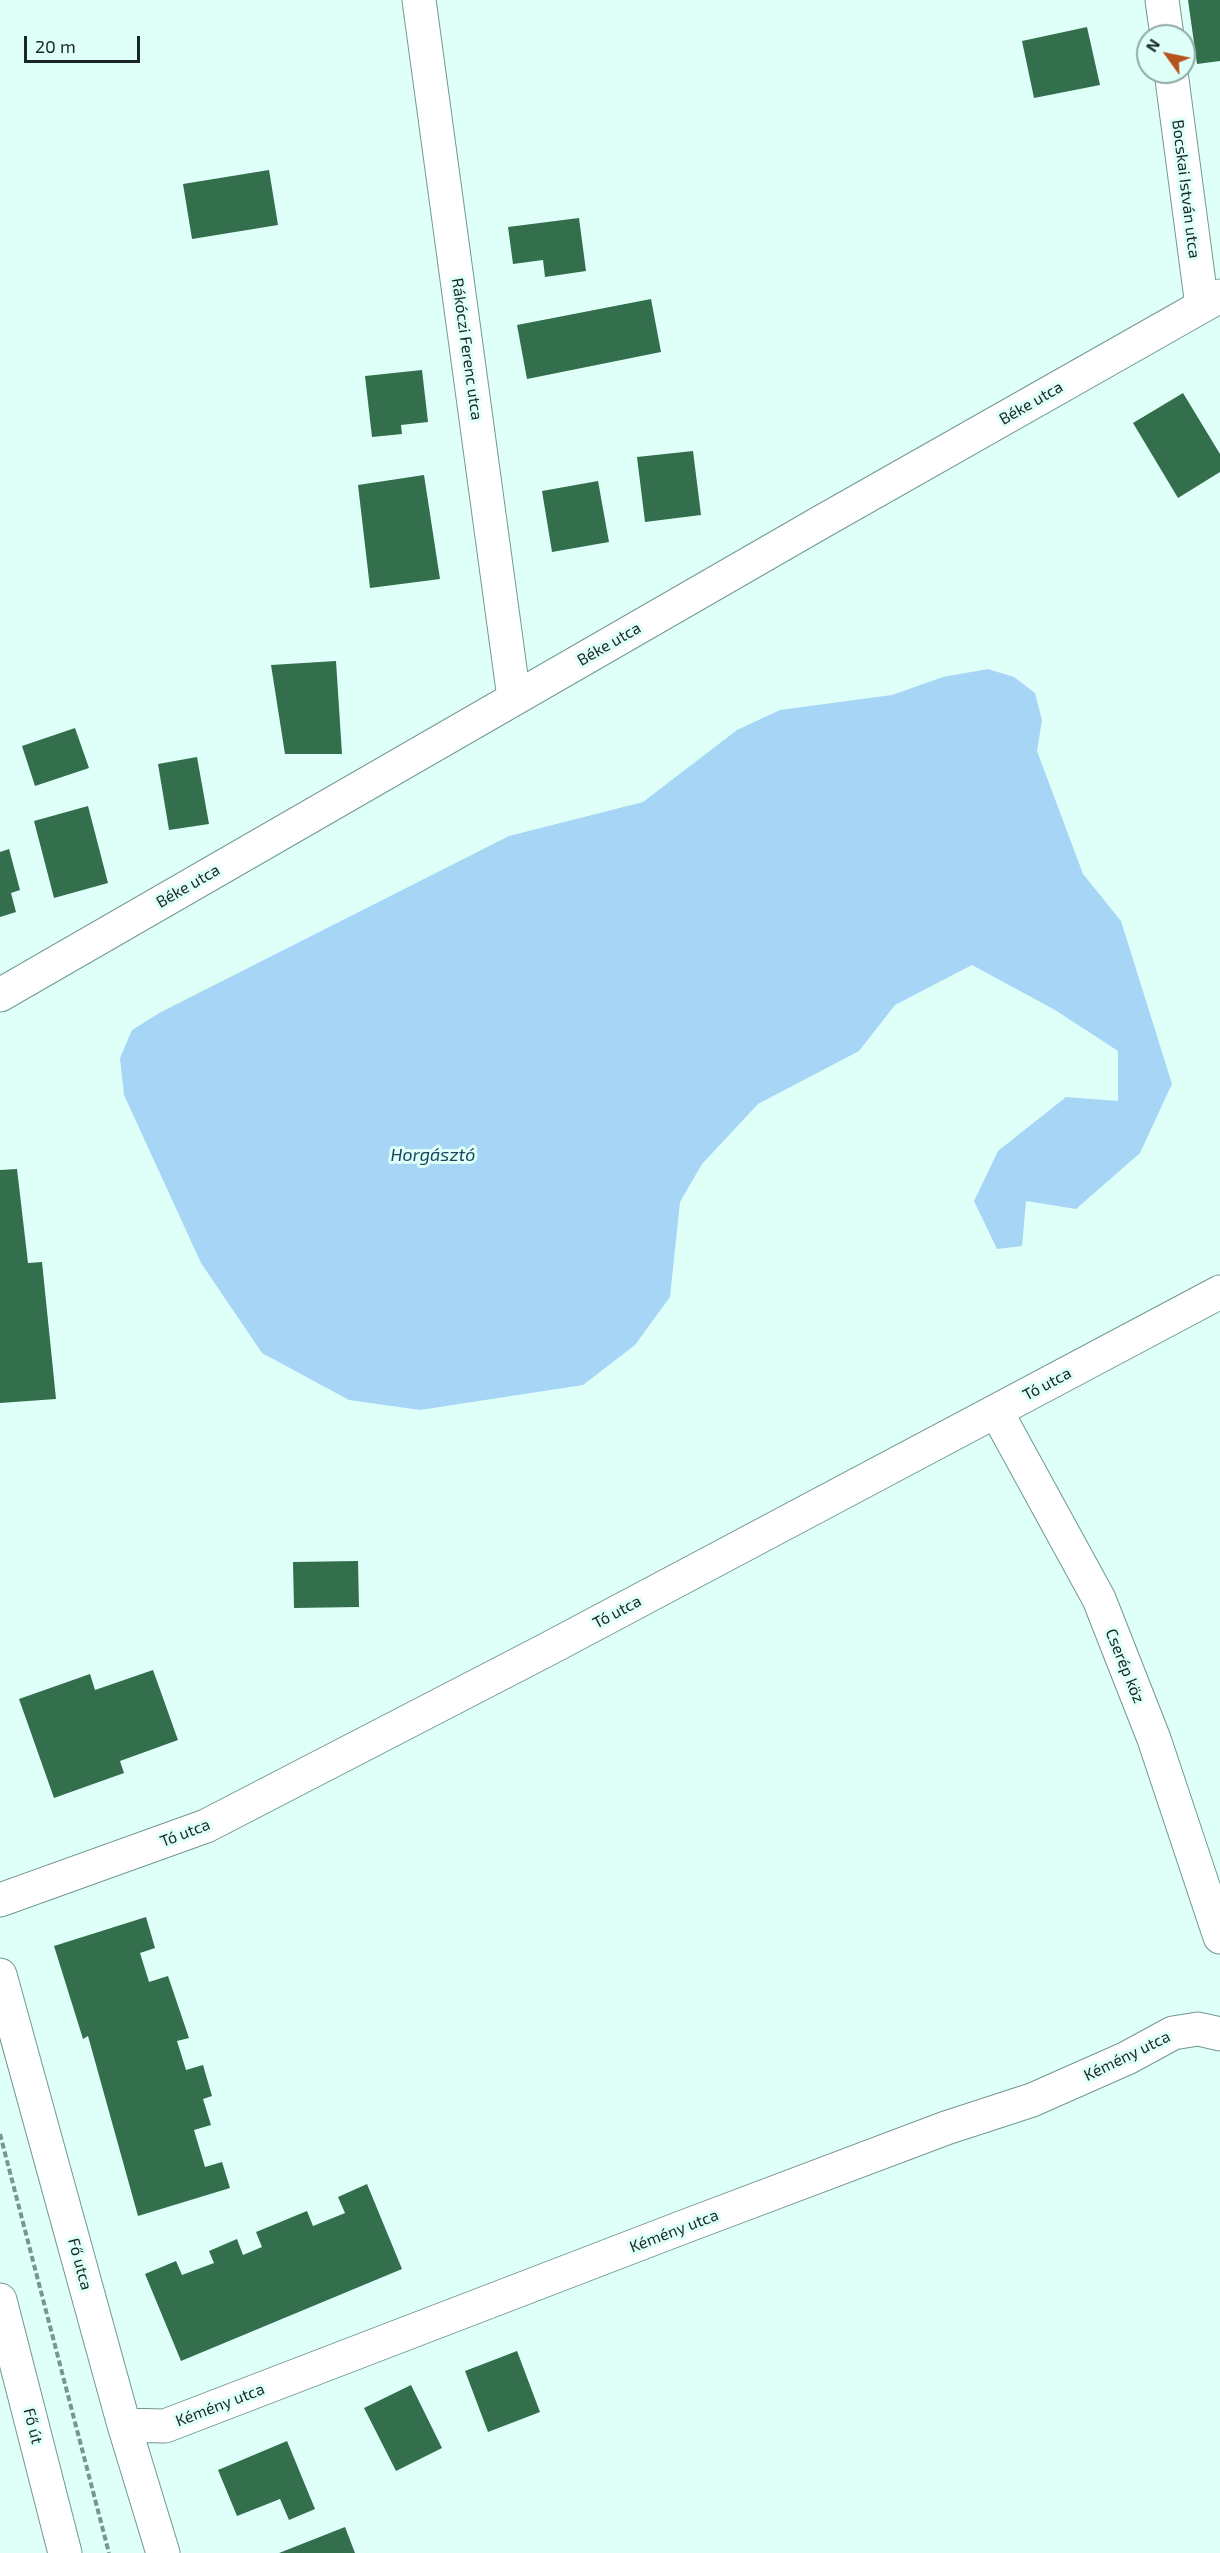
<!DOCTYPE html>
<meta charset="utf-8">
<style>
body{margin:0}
#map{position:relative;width:1220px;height:2553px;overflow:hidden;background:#dffff9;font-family:"Exo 2",sans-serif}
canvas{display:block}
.north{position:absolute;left:1136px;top:24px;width:60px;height:60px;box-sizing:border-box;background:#dffff9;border:2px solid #90a9a4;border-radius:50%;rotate:303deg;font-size:16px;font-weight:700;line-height:24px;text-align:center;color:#192825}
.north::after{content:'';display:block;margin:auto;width:21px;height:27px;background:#b7531e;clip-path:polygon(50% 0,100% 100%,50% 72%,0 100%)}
.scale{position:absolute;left:24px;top:36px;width:116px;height:27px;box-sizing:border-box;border:3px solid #192825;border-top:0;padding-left:8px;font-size:18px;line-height:21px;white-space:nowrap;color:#192825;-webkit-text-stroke:4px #dffff9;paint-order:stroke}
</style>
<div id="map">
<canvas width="1220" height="2553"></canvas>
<div class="north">N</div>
<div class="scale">20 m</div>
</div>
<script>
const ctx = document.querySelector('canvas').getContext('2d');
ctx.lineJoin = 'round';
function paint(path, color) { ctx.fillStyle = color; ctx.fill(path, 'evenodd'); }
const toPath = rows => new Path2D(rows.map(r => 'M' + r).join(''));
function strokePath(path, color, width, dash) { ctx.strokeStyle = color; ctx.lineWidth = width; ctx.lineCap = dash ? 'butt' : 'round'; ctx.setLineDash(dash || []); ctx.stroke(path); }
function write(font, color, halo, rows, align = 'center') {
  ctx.font = font + ' "Exo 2",sans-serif'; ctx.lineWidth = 6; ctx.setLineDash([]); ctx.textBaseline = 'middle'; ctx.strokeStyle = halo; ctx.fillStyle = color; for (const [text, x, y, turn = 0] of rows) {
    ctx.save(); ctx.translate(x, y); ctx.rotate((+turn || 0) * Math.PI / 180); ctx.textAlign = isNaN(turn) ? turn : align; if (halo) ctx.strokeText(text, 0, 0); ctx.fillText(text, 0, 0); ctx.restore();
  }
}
paint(toPath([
 [988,669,1014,677,1035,693,1042,720,1037,751,1083,874,1121,921,1172,1084,1140,1153,1076,1209,1026,1201,1022,1246,997,1249,974,1201,998,1151,1066,1097,1118,1101,1118,1051,1055,1010,972,965,895,1005,859,1051,758,1104,702,1164,680,1202,670,1297,635,1345,583,1385,420,1410,349,1400,262,1353,201,1263,124,1095,120,1058,132,1030,161,1012,509,836,643,802,737,730,780,710,892,695,943,677]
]), '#a7d5f6');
paint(toPath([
 [1188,0,1220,0,1220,61,1197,64],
 [1087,27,1100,85,1034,98,1022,41],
 [269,170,278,225,192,239,183,184],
 [579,218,586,271,545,277,543,260,513,264,508,227],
 [651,299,661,352,527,379,517,325],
 [422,370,428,422,401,425,402,434,372,437,365,376],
 [1183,393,1220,454,1220,472,1178,498,1133,423],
 [693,451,701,515,645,522,637,457],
 [424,475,440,579,370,588,358,485],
 [598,481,609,542,552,552,542,491],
 [336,661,342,754,285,754,271,665],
 [75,728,89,768,35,786,22,746],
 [197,757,209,824,169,830,158,764],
 [88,806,108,883,54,898,34,821],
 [9,849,20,890,11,893,16,912,0,917,0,852],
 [17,1169,28,1263,42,1262,56,1399,0,1403,0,1170],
 [358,1561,359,1607,294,1608,293,1562],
 [153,1670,178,1740,120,1761,124,1773,54,1798,19,1699,90,1674,95,1690],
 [146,1917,155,1948,140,1953,149,1982,168,1976,189,2038,177,2041,186,2070,203,2065,212,2096,203,2099,211,2125,194,2130,205,2167,222,2162,230,2188,138,2216,88,2036,83,2039,54,1946],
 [367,2184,402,2269,181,2361,145,2274,176,2261,182,2275,214,2263,209,2251,237,2239,243,2255,262,2247,256,2232,307,2211,313,2226,345,2213,338,2197],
 [517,2351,540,2412,488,2432,465,2371],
 [411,2385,442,2448,396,2471,364,2408],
 [287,2441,315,2509,289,2520,280,2499,237,2516,218,2470],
 [345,2527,355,2553,279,2553]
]), '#336f4d');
const minor = toPath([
 [419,0,514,698],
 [1162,0,1167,36],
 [1171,72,1202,306],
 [0,995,823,521,1220,296],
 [996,1411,1099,1599,1154,1739,1220,1937],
 [0,1900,206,1826,548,1649,1220,1292],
 [0,1975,124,2425,163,2553],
 [124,2425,165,2426,686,2226,946,2128,1032,2100,1127,2058,1173,2033,1198,2029,1220,2034]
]);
const secondary = toPath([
 [0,2300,65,2553]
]);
strokePath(minor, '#729791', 35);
strokePath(secondary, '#729791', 35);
strokePath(toPath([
 [0,2134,109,2553]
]), '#7c948f', 4, [6, 3]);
strokePath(minor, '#fff', 33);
strokePath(secondary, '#fff', 33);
write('16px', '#192825', '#dffff9', [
 ["Bocskai István utca",1186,189,83],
 ["Rákóczi Ferenc utca",467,349,82],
 ["Béke utca",1031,403,-30],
 ["Béke utca",609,644,-30],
 ["Béke utca",188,886,-30],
 ["Tó utca",1047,1384,-28],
 ["Tó utca",617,1612,-28],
 ["Cserép köz",1125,1666,68],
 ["Tó utca",185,1833,-21],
 ["Kémény utca",1127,2056,-26],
 ["Kémény utca",674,2231,-21],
 ["Fő utca",80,2264,75],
 ["Kémény utca",220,2405,-21],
 ["Fő út",33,2426,76]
]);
write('italic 18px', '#194662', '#dffff9', [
 ["Horgásztó",433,1155]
]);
</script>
